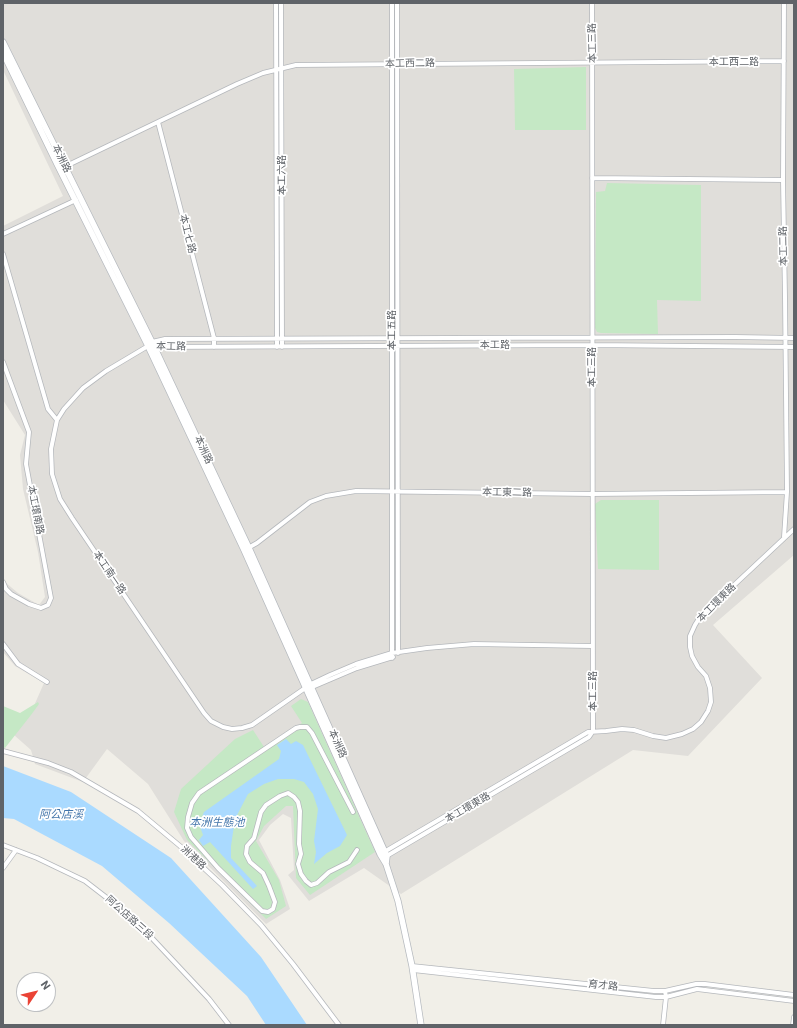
<!DOCTYPE html>
<meta charset="utf-8">
<style>
body{margin:0}
#map{position:relative;width:797px;height:1028px;overflow:hidden;background:#f1efe8;font-family:Roboto,sans-serif}
canvas{display:block}
.frame{position:absolute;inset:0;border:4px solid #5f6368;pointer-events:none}
.north{position:absolute;left:16px;top:972px;width:40px;height:40px;box-sizing:border-box;background:#fff;border:1px solid #bfc1c3;border-radius:50%;rotate:55deg;font-size:11px;font-weight:700;line-height:16px;text-align:center;color:#5f6368}
.north::after{content:'';display:block;margin:auto;width:14px;height:18px;background:#ea4335;clip-path:polygon(50% 0,100% 100%,50% 72%,0 100%)}
</style>
<div id="map">
<canvas width="797" height="1028"></canvas>
<div class="frame"></div>
<div class="north">N</div>
</div>
<script>
const ctx = document.querySelector('canvas').getContext('2d');
ctx.lineJoin = 'round';
function paint(path, color) { ctx.fillStyle = color; ctx.fill(path, 'evenodd'); }
const toPath = rows => new Path2D(rows.map(r => 'M' + r).join(''));
function strokePath(path, color, width, dash) { ctx.strokeStyle = color; ctx.lineWidth = width; ctx.lineCap = dash ? 'butt' : 'round'; ctx.setLineDash(dash || []); ctx.stroke(path); }
function write(font, color, halo, rows, align = 'center') {
  ctx.font = font + ' Roboto,"Noto Sans TC",sans-serif'; ctx.lineWidth = 3.5; ctx.setLineDash([]); ctx.textBaseline = 'middle'; ctx.strokeStyle = halo; ctx.fillStyle = color; for (const [text, x, y, turn = 0] of rows) {
    ctx.save(); ctx.translate(x, y); ctx.rotate((+turn || 0) * Math.PI / 180); ctx.textAlign = isNaN(turn) ? turn : align; if (halo) ctx.strokeText(text, 0, 0); ctx.fillText(text, 0, 0); ctx.restore();
  }
}
paint(toPath([
 [3,3,794,3,794,555,713,625,762,678,688,756,633,750,401,894,364,868,309,901,288,875,294,870,291,818,283,814,270,825,259,840,280,880,290,909,266,924,184,841,148,784,107,749,83,782,35,764,31,750,14,735,33,708,44,683,15,666,3,652,3,576,5,582,18,593,39,605,45,597,38,552,23,489,20,455,25,435,3,400,3,226,63,196,3,70]
]), '#e0deda');
paint(toPath([
 [586,67,586,130,515,130,514,69],
 [607,183,701,185,701,301,657,300,658,334,601,333,597,332,595,328,596,192,605,191],
 [601,500,659,500,659,570,598,569,595,504],
 [301,699,308,702,375,852,310,895,296,878,293,806,286,806,264,826,256,841,279,880,286,906,266,919,187,840,174,812,181,789,235,739,253,730,264,747,302,723,291,706],
 [38,702,39,704,31,715,5,748,3,747,3,706,20,713]
]), '#c5e8c5');
paint(toPath([
 [286,739,291,744,296,741,303,745,347,835,340,846,327,853,314,864,316,852,314,841,318,809,313,794,304,782,294,779,278,779,264,784,248,794,235,819,231,846,231,858,257,886,253,889,210,842,203,846,199,840,203,835,199,824,204,812,279,759,281,751,277,745],
 [3,766,71,792,171,858,261,957,307,1025,266,1025,247,996,169,923,102,866,14,819,3,818]
]), '#aadaff');
const street = toPath([
 [276,3,277,347],
 [281,3,282,347],
 [392,3,392,658],
 [397,3,398,653],
 [784,3,783,180,785,297,787,492,784,537],
 [158,122,214,338,214,347],
 [64,167,237,84,263,73,296,65,784,61],
 [592,178,783,180],
 [3,234,76,200],
 [3,254,48,409,57,420],
 [153,347,592,345,794,347],
 [3,362,29,432,26,464,51,598,48,605,41,608,29,604,11,594,6,589,3,582],
 [248,548,257,543,310,502,326,496,356,491,592,494,787,492],
 [3,644,18,664,47,682],
 [592,646,474,644,427,648,392,653,356,664,330,675,311,684,252,725,242,728,232,729,223,727,211,721,204,713,72,518,60,499,52,474,51,449,57,420,64,409,83,388,106,371,148,346,152,342,165,339,735,337,794,338],
 [310,688,357,668,393,657],
 [3,751,48,763,71,772,138,811,180,846,222,885,261,925,293,964,339,1025],
 [353,812,312,733,307,727,300,727,296,728,199,793,192,803,188,817,187,828,191,837,218,868,262,911,268,912,273,909,275,902,269,886,263,873,250,862,246,854,247,846,254,838,261,812,266,805,280,796,288,793,294,797,298,802,300,811,299,844,301,854,298,864,301,874,306,881,311,885,317,883,329,872,349,862,357,850],
 [3,845,37,858,85,881,120,908,150,936,209,999,229,1025],
 [384,852,588,732,606,731,622,729,634,730,653,736,666,738,682,734,693,729,701,722,708,711,711,702,710,688,706,676,698,667,692,656,690,647,690,636,695,625,700,617,794,529],
 [385,857,589,737,593,731,592,3],
 [3,868,16,850],
 [412,966,654,991,665,991,696,984,705,984,794,995],
 [413,970,656,997,666,997,697,989,794,1001],
 [663,1025,666,997,665,991],
 [793,1025,794,1017]
]);
const secondary = toPath([
 [3,42,152,342,249,548,385,852,387,856,386,864],
 [3,53,57,164,148,346,244,550,380,854,386,864,398,901,412,966,421,1025]
]);
strokePath(street, '#b5b8bc', 5.5);
strokePath(secondary, '#b6babf', 7);
strokePath(street, '#fff', 4);
strokePath(secondary, '#fff', 5.5);
write('10px', '#5f6368', '#fff', [
 ["本工三路",593,43,-91],
 ["本工西二路",734,62],
 ["本工西二路",410,64,-1],
 ["本洲路",61,159,64],
 ["本工六路",282,175,-90],
 ["本工七路",187,234,76],
 ["本工二路",784,246,-91],
 ["本工五路",392,330,-90],
 ["本工路",495,345],
 ["本工路",171,347,1],
 ["本工三路",592,367,-90],
 ["本洲路",203,450,65],
 ["本工東二路",507,493,1],
 ["本工環南路",35,510,79],
 ["本工南一路",109,573,56],
 ["本工環東路",717,603,-45],
 ["本工三路",593,691,-90],
 ["本洲路",337,744,66],
 ["本工環東路",468,808,-30],
 ["洲港路",193,858,43],
 ["阿公店路三段",129,918,42],
 ["育才路",603,986,6]
]);
write('italic 11px', '#4174aa', '#fff', [
 ["阿公店溪",61,815],
 ["本洲生態池",217,823]
]);
</script>
